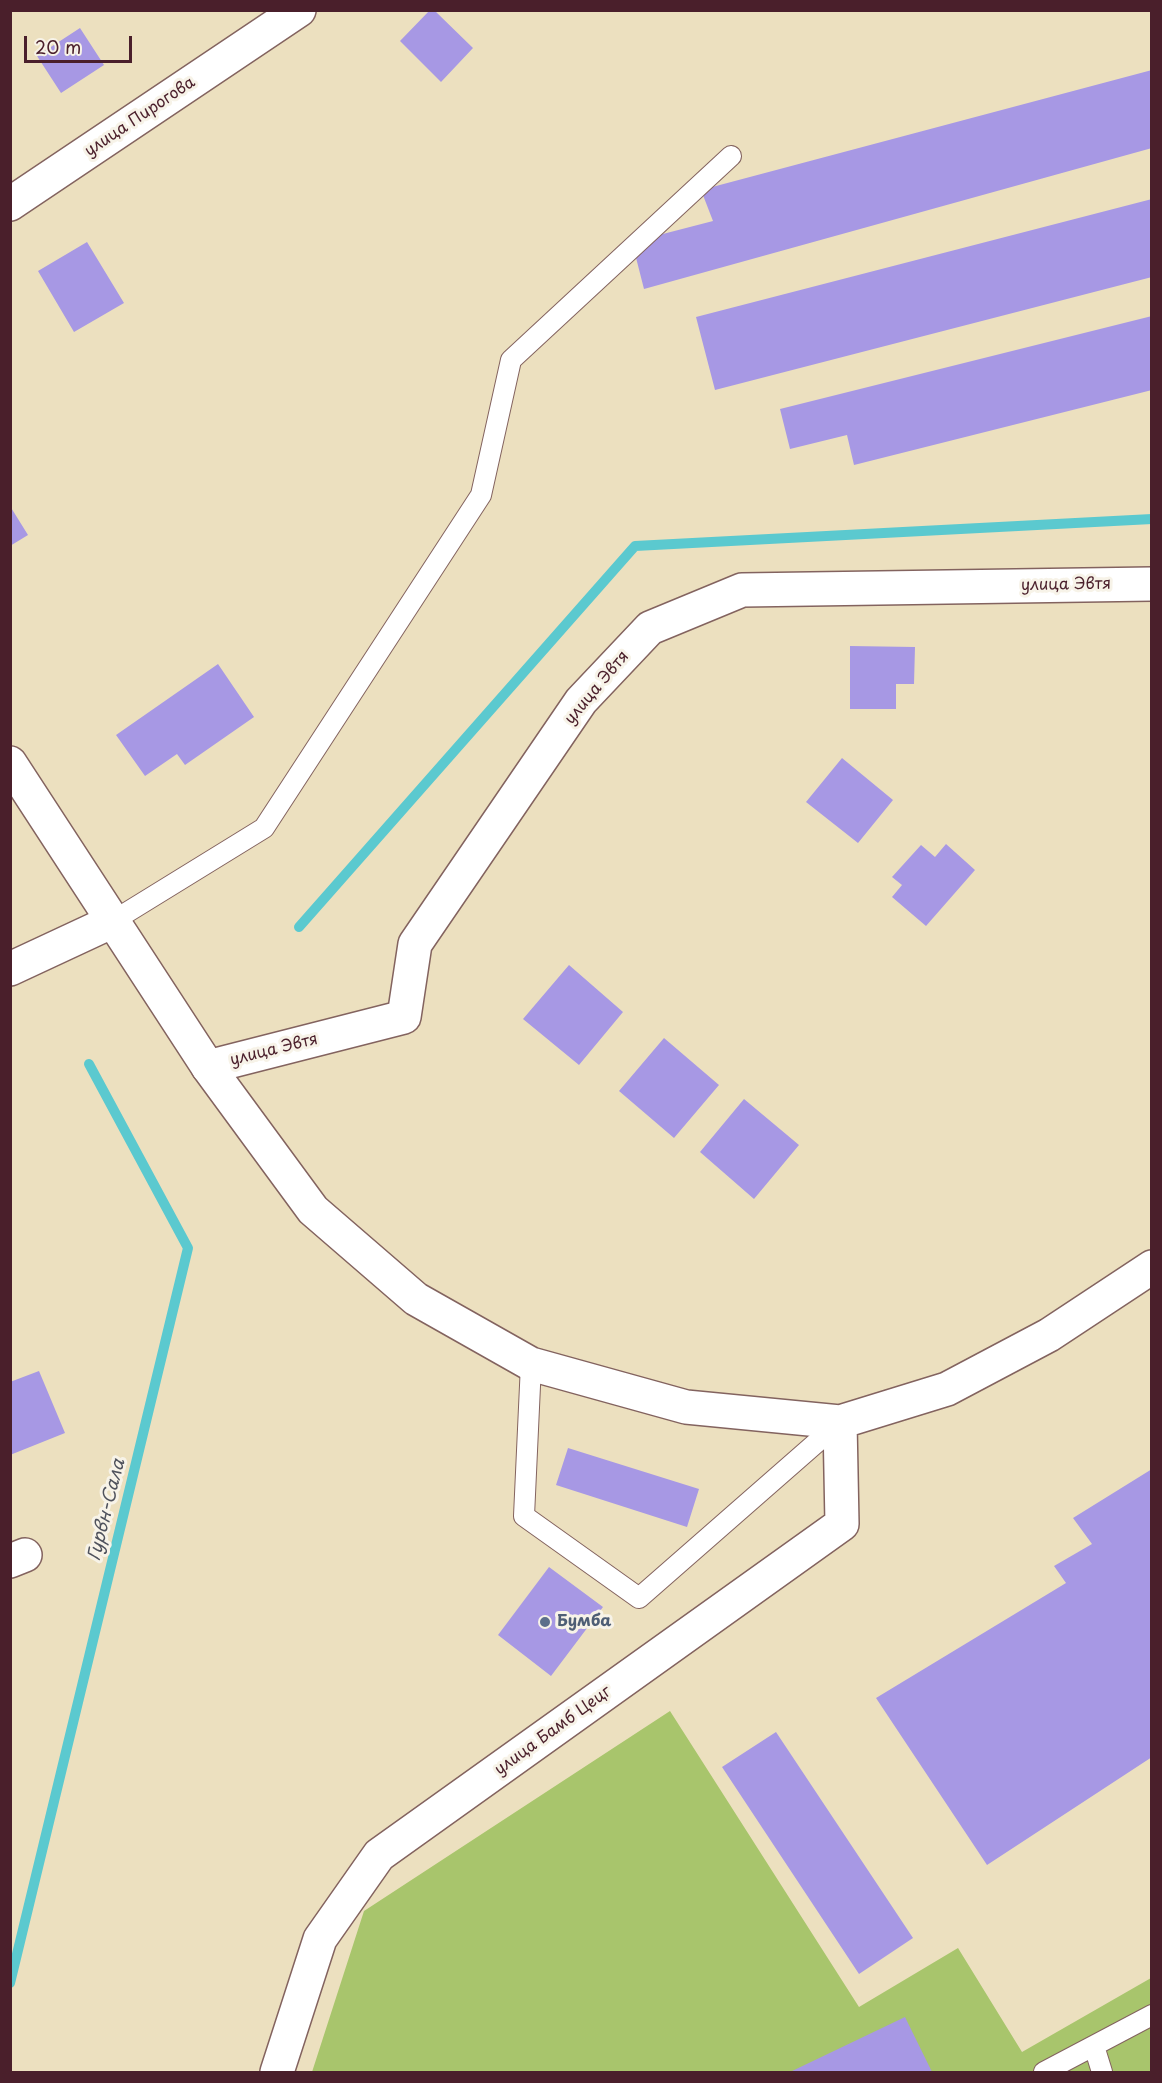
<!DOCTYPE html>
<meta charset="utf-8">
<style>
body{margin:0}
#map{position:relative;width:1162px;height:2083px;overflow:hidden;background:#ece0bf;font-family:"Playpen Sans",sans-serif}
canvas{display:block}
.frame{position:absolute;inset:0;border:12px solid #4a1f2b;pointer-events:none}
.scale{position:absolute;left:24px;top:36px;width:108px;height:27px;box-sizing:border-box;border:3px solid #4a1f2b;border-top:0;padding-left:8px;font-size:18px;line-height:21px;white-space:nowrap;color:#4a1f2b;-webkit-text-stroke:4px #f7f3e8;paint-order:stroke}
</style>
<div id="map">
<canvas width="1162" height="2083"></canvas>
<div class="frame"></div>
<div class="scale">20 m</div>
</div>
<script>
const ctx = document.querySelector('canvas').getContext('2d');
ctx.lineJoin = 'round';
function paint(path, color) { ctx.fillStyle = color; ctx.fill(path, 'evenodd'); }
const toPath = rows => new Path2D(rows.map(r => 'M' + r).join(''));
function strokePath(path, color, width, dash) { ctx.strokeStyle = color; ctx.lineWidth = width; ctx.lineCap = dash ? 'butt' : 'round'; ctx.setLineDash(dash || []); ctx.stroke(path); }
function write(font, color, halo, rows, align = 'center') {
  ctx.font = font + ' "Playpen Sans",sans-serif'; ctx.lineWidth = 6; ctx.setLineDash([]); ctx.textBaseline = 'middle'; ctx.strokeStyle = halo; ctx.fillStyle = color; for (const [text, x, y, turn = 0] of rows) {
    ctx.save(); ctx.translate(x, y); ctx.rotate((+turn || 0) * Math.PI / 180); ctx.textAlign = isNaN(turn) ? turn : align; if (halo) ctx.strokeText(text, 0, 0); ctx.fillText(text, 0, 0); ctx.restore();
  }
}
paint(toPath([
 [670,1711,859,2007,958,1948,1022,2052,1151,1978,1151,2072,312,2072,364,1911]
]), '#a8c56c');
strokePath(toPath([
 [299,927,635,546,1152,519],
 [10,1983,188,1248,89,1064]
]), '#5bc9cf', 10);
paint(toPath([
 [430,10,434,10,473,48,441,82,400,41],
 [80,28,104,65,61,93,37,56],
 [1152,70,1152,148,644,289,632,242,713,221,701,190],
 [1152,199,1152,277,715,390,696,317],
 [87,242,124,303,74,332,38,271],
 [1152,316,1152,390,854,465,847,435,790,449,780,409],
 [10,506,28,535,10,546],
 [850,646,915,647,914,684,896,684,896,709,850,709],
 [218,664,254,717,185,765,177,754,145,776,116,735],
 [842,758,893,800,858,843,806,802],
 [946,844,975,870,926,926,892,897,902,885,892,877,921,845,935,857],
 [569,965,623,1012,579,1065,523,1019],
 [664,1038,719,1085,674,1138,619,1091],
 [744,1099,799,1145,754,1199,700,1152],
 [39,1371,65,1433,10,1455,10,1382],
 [568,1448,699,1489,687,1527,556,1485],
 [1152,1469,1152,1757,987,1865,876,1698,1066,1583,1054,1566,1092,1544,1073,1518],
 [549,1567,603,1607,551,1676,498,1635],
 [776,1732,913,1938,859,1974,722,1767],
 [905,2017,932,2072,790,2072]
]), '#a798e4');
const lane = toPath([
 [113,921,264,828,481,495,511,360,731,156],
 [531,1364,524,1516,639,1598,840,1422],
 [1094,2046,1102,2072],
 [1044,2072,1152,2015]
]);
const street = toPath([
 [10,204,299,10],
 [10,969,113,921],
 [208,1067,404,1017,415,944,581,701,650,628,742,590,1152,584],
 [10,1561,25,1555]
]);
const secondary = toPath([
 [10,763,208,1067,313,1210,416,1299,531,1364,686,1407,840,1422,947,1389,1049,1335,1152,1267],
 [277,2072,320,1939,379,1855,842,1524,840,1422]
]);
strokePath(lane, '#83635f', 22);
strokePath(street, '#83635f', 36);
strokePath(secondary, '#83635f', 36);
strokePath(lane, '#fff', 20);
strokePath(street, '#fff', 33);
strokePath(secondary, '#fff', 33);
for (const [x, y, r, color] of [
 [545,1622,6,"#5c6f8a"]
]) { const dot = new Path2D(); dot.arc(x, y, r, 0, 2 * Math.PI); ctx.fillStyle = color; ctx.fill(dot); strokePath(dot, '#f7f3e8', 2); }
write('16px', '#4a1f2b', '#f7f3e8', [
 ["улица Пирогова",140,117,-34],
 ["улица Эвтя",1066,585,-1],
 ["улица Эвтя",597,688,-50],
 ["улица Эвтя",274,1050,-14],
 ["улица Бамб Цецг",553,1731,-36]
]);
write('bold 16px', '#4e5e75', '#f7f3e8', [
 ["Бумба",557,1622]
], 'left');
write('italic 18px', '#4f525c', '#f7f3e8', [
 ["Гурвн-Сала",107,1510,-76]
]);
</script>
